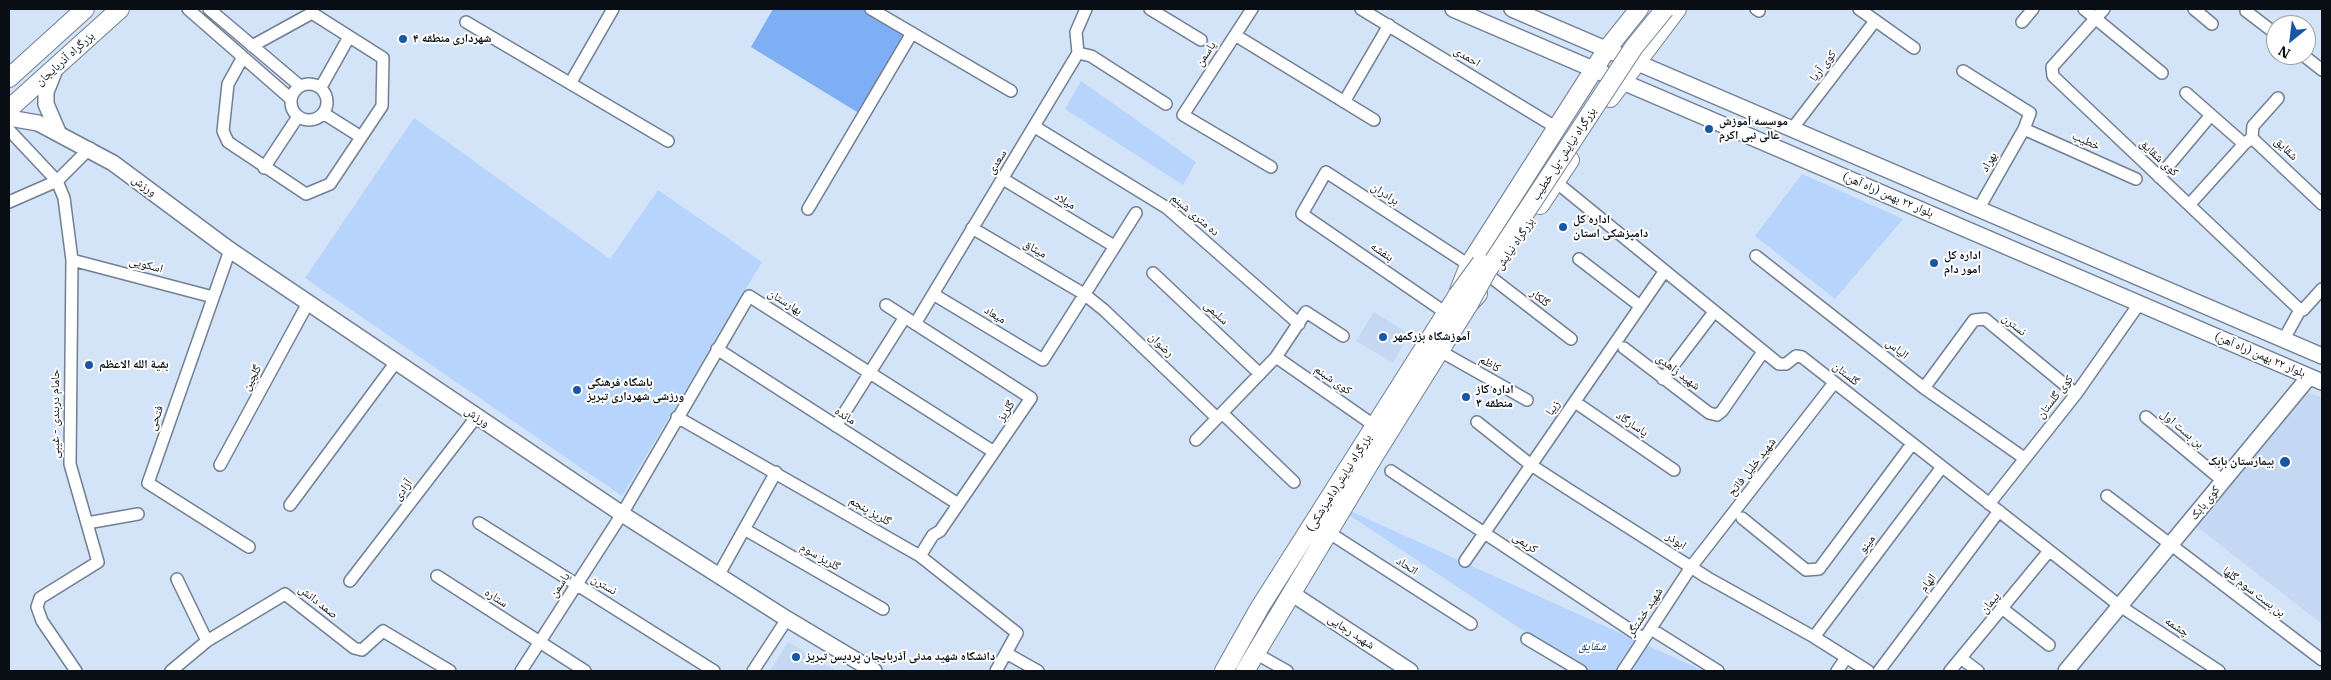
<!DOCTYPE html>
<meta charset="utf-8">
<style>
body{margin:0}
#map{position:relative;width:2331px;height:680px;overflow:hidden;background:#d3e3f8;font-family:"IBM Plex Serif",serif}
canvas{display:block}
.frame{position:absolute;inset:0;border:10px solid #090e15;pointer-events:none}
.north{position:absolute;left:2266px;top:15px;width:50px;height:50px;box-sizing:border-box;background:#fff;border:1px solid #9d9fa1;border-radius:50%;rotate:209deg;font-size:14px;font-weight:700;line-height:20px;text-align:center;color:#090e15}
.north::after{content:'';display:block;margin:auto;width:18px;height:22px;background:#1856a7;clip-path:polygon(50% 0,100% 100%,50% 72%,0 100%)}
</style>
<div id="map">
<canvas width="2331" height="680"></canvas>
<div class="frame"></div>
<div class="north">N</div>
</div>
<script>
const ctx = document.querySelector('canvas').getContext('2d');
ctx.lineJoin = 'round';
function paint(path, color) { ctx.fillStyle = color; ctx.fill(path, 'evenodd'); }
const toPath = rows => new Path2D(rows.map(r => 'M' + r).join(''));
function strokePath(path, color, width, dash) { ctx.strokeStyle = color; ctx.lineWidth = width; ctx.lineCap = dash ? 'butt' : 'round'; ctx.setLineDash(dash || []); ctx.stroke(path); }
function write(font, color, halo, rows, align = 'center') {
  ctx.font = font + ' "IBM Plex Serif","Noto Naskh Arabic",serif'; ctx.lineWidth = 4; ctx.setLineDash([]); ctx.textBaseline = 'middle'; ctx.strokeStyle = halo; ctx.fillStyle = color; for (const [text, x, y, turn = 0] of rows) {
    ctx.save(); ctx.translate(x, y); ctx.rotate((+turn || 0) * Math.PI / 180); ctx.textAlign = isNaN(turn) ? turn : align; if (halo) ctx.strokeText(text, 0, 0); ctx.fillText(text, 0, 0); ctx.restore();
  }
}
paint(toPath([
 [1374,312,1409,334,1393,363,1356,341],
 [2307,392,2322,398,2322,624,2195,525],
 [788,642,837,671,770,671]
]), '#c4d7f3');
paint(toPath([
 [1081,81,1196,162,1183,185,1065,109],
 [414,118,610,259,658,190,762,262,622,496,305,278],
 [1802,174,1903,219,1835,299,1755,236],
 [1328,501,1704,671,1584,671]
]), '#b7d4fc');
paint(toPath([
 [773,9,871,9,909,31,862,115,751,47]
]), '#7eaff4');
const minor = toPath([
 [188,9,291,99],
 [209,9,300,86],
 [871,9,1011,91],
 [1150,9,1201,40],
 [1252,9,1183,115,1271,167],
 [1361,9,1557,128],
 [1756,9,1759,11],
 [1859,9,1914,48],
 [2084,9,2162,73],
 [2104,9,2052,67,2053,76,2300,310],
 [2194,9,2212,24],
 [2246,11,2276,34],
 [466,22,668,141],
 [2022,22,2033,9],
 [1235,35,1374,120],
 [1078,53,1091,56,1166,104],
 [2303,55,2322,70],
 [243,57,228,84,223,131,228,142,306,194,330,184,382,106,383,58,312,13,252,46],
 [1963,71,2030,113,2024,129,1979,208],
 [571,82,613,9],
 '291 102a18 18 0 1 1 36 0a18 18 0 1 1-36 0Z',
 [321,87,349,37],
 [2186,93,2244,144],
 [1344,102,1389,25],
 [323,113,361,137],
 [1035,127,1167,208,1299,324],
 [1792,129,1875,21],
 [2024,129,2136,179],
 [9,130,57,181,64,198,72,260,70,464,98,562,40,598,37,607,42,621,76,671],
 [2252,138,2253,126,2278,98],
 [264,168,297,118],
 [2159,177,2211,115],
 [1003,179,1114,246],
 [1556,182,1779,364,1786,364,1796,356,1802,357,2120,606,2219,671],
 [9,202,57,181,90,148],
 [2189,205,2244,144,2252,138,2322,204],
 [808,209,912,33],
 [972,228,1084,294,1104,310,1217,418],
 [230,250,148,483,249,547],
 [1756,256,1924,388,2024,458],
 [1579,259,1640,306],
 [72,260,213,297],
 [1153,273,1260,374],
 [1492,278,1571,339],
 [933,294,1043,360,1136,213],
 [886,305,1031,398,940,531,933,535,920,556],
 [2300,310,2303,310,2322,289],
 [1446,313,1302,214,1326,172,1469,265],
 [915,324,1078,53,1076,32,1086,9],
 [2284,339,2300,310],
 [1624,348,1709,413,1717,415,1722,411,1763,352],
 [717,349,958,504],
 [1440,351,1527,400],
 [1276,357,1375,426],
 [1663,379,1714,312],
 [1924,388,1974,320,1985,319,2076,394],
 [1575,402,1674,470],
 [1222,413,1294,482],
 [677,417,920,556,1017,633,996,671],
 [2146,417,2223,481],
 [1477,422,1531,465,1568,489,1708,578,1814,637,1868,671],
 [836,426,905,317],
 [1196,440,1276,357,1306,312,1343,336],
 [220,465,308,303],
 [1391,471,1644,639],
 [2107,496,2322,660],
 [1989,504,2076,394,2139,304],
 [290,505,396,362],
 [1742,518,1806,570,1819,569,1912,444],
 [87,523,138,514],
 [479,523,714,671],
 [744,529,883,609],
 [1328,532,1471,624],
 [1465,561,1664,272],
 [437,576,585,671],
 [718,576,776,472],
 [177,579,207,641],
 [350,581,477,416],
 [2003,609,2049,645],
 [1651,629,1718,671],
 [1814,637,1942,467],
 [1527,639,1581,671],
 [1006,653,1038,671],
 [1255,653,1287,671],
 [1962,659,1978,671],
 [171,671,207,641,285,594,354,648,362,650,383,631,450,671],
 [521,671,622,514,749,296,994,452],
 [753,671,787,619],
 [1623,671,1691,567,1834,383],
 [1837,671,1846,658],
 [1879,671,1999,511],
 [1950,671,2049,551]
]);
const major = toPath([
 [1453,9,2322,382],
 [1512,9,2322,356],
 [56,67,46,92,46,104,58,132],
 [9,118,38,123,113,163,230,250,622,514,787,619,874,671],
 [1291,593,1410,671],
 [2066,671,2309,377]
]);
const highway = toPath([
 [9,78,85,9],
 [1610,98,1677,9],
 [9,109,120,9],
 [1540,205,1570,160],
 [1224,671,1260,607,1457,296,1469,265,1607,49,1639,9],
 [1245,671,1374,456,1469,304,1478,294]
]);
strokePath(minor, '#717f92', 14);
strokePath(major, '#717f92', 18);
strokePath(highway, '#717f92', 20);
strokePath(minor, '#fff', 11);
strokePath(major, '#fff', 15);
strokePath(highway, '#fff', 18);
const highwayBridge = toPath([
 [1457,296,1481,263],
 [1469,304,1487,271,1634,47,1665,9]
]);
strokePath(highwayBridge, '#717f92', 20, []);
strokePath(highwayBridge, '#fff', 18);
for (const [x, y, r, color] of [
 [403,39,5,"#1856a7"],
 [1709,129,5,"#1856a7"],
 [1563,227,5,"#1856a7"],
 [1934,263,5,"#1856a7"],
 [1383,337,5,"#1856a7"],
 [89,365,5,"#1856a7"],
 [577,390,5,"#1856a7"],
 [1466,397,5,"#1856a7"],
 [2285,462,6,"#1856a7"],
 [796,657,5,"#1856a7"]
]) { const dot = new Path2D(); dot.arc(x, y, r, 0, 2 * Math.PI); ctx.fillStyle = color; ctx.fill(dot); strokePath(dot, '#fff', 2); }
write('bold 12px', '#090e15', '#fff', [
 ["شهرداری منطقه ۴",413,39],
 ["موسسه آموزش",1719,122],
 ["عالی نبی اکرم",1719,136],
 ["اداره کل",1573,220],
 ["دامپزشکی استان",1573,234],
 ["اداره کل",1944,256],
 ["امور دام",1944,270],
 ["آموزشگاه بزرگمهر",1393,337],
 ["بقیة الله الاعظم",99,365],
 ["باشگاه فرهنگی",587,383],
 ["ورزشی شهرداری تبریز",587,397],
 ["اداره گاز",1476,390],
 ["منطقه ۳",1476,404],
 ["بیمارستان بابک",2274,462,"right"],
 ["دانشگاه شهید مدنی آذربایجان پردیس تبریز",806,657]
], 'left');
write('12px', '#090e15', '#fff', [
 ["یاسمن",1206,54,-57],
 ["احمدی",1467,57,31],
 ["بزرگراه آذربایجان",65,59,-42],
 ["کوی آریا",1823,66,-53],
 ["خطیب",2086,141,24],
 ["شقایق",2286,149,44],
 ["بزرگراه نیایش-پل خطیب",1564,154,-57],
 ["کوی شقایق",2159,158,43],
 ["سعدی",997,162,-58],
 ["بهراد",1989,162,-60],
 ["ورزش",144,186,37],
 ["برادران",1385,194,33],
 ["بلوار ۲۲ بهمن (راه آهن)",1888,195,23],
 ["میلاد",1065,201,31],
 ["ده متری شبنم",1195,215,40],
 ["بزرگراه نیایش",1515,244,-56],
 ["میثاق",1035,249,30],
 ["بنفشه",1382,252,34],
 ["اسکویی",146,265,15],
 ["گلکار",1540,298,38],
 ["بهارستان",785,302,32],
 ["سلیمی",1216,313,43],
 ["میعاد",995,315,31],
 ["نسترن",2014,325,39],
 ["رضوان",1161,345,44],
 ["الیاس",1897,349,38],
 ["بلوار ۲۲ بهمن (راه آهن)",2260,355,23],
 ["کاظم",1490,364,30],
 ["شهید زاهدی",1678,372,37],
 ["گلستان",1846,374,38],
 ["گلچین",252,378,-61],
 ["کوی شبنم",1333,380,35],
 ["کوی گلستان",2055,397,-52],
 ["زیبا",1553,408,-56],
 ["گلریز",1006,411,-56],
 ["حامام دربندی - غیبی",56,414,-90],
 ["مائده",845,416,33],
 ["ورزش",477,417,34],
 ["فتحی",156,418,-71],
 ["پاسارگاد",1632,424,34],
 ["بن بست اول",2182,429,40],
 ["شهید خلیل فاتح",1752,467,-52],
 ["بزرگراه نیایش(دامپزشکی)",1339,483,-58],
 ["آزادی",403,490,-53],
 ["کوی بابک",2205,503,-51],
 ["گلریز پنجم",870,511,30],
 ["ابوذر",1676,541,33],
 ["کریمی",1525,543,34],
 ["مینو",1867,544,-53],
 ["گلریز سوم",820,557,30],
 ["اتحاد",1407,566,33],
 ["الهام",1928,583,-53],
 ["یاسمن",560,585,-57],
 ["نسترن",604,585,32],
 ["بن بست سوم گلها",2254,592,37],
 ["ستاره",496,598,33],
 ["صمد دانش",318,602,38],
 ["پیمان",1990,603,-51],
 ["شهید خشتگر",1645,612,-57],
 ["چشمه",2177,627,33],
 ["شهید رجایی",1351,632,33]
]);
write('italic 12px', '#11407d', '#fff', [
 ["شقایق",1592,647]
]);
</script>
